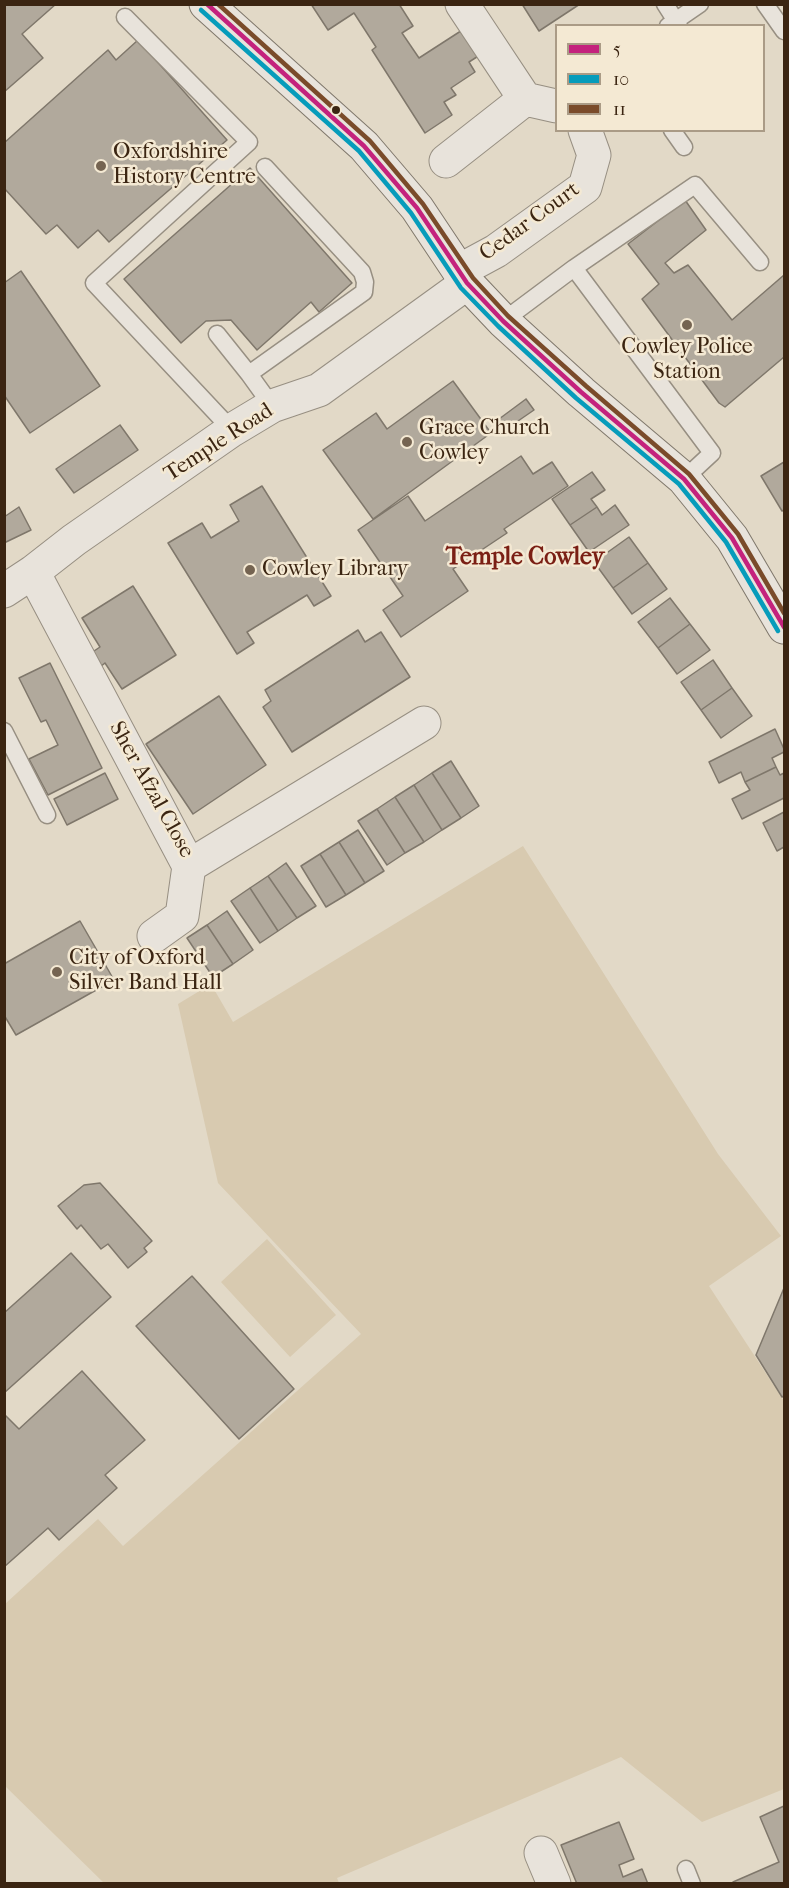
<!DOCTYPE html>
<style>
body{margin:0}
#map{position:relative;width:789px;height:1888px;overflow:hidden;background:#e2d9c7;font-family:"IM FELL French Canon",serif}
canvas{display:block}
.frame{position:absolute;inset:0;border:6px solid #3b2512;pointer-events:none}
.legend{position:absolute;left:555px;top:24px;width:210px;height:108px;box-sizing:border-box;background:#f4e9d3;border:2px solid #aa9b86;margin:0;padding:8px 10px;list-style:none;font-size:18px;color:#3b2512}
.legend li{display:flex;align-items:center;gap:12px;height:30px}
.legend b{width:30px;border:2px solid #aa9b86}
</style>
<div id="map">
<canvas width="789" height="1888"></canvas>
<div class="frame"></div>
<ul class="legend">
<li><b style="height:8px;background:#c4227d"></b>5</li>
<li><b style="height:8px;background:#069cbb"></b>10</li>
<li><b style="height:8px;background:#7a4b2a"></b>11</li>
</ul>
</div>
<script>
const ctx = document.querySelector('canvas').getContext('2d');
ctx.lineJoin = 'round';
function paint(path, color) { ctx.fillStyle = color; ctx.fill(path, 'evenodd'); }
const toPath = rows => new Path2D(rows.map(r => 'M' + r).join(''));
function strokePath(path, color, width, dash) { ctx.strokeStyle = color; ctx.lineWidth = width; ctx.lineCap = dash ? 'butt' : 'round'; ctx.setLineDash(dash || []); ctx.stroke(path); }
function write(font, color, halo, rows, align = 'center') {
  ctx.font = font + ' "IM FELL French Canon",serif'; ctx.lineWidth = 5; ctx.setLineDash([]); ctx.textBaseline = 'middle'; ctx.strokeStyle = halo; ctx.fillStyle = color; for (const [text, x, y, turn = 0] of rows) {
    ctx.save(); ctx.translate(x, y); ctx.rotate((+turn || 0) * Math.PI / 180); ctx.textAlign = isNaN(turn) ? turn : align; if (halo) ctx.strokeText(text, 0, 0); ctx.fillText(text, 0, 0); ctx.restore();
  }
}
paint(toPath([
 [523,846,718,1154,781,1236,709,1286,784,1401,784,1789,702,1822,621,1757,337,1878,339,1883,105,1884,5,1786,5,1604,98,1519,123,1546,361,1334,218,1183,178,1004,211,984,233,1022],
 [267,1239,336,1315,290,1357,221,1282]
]), '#d8cab0');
const building = toPath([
 [4,4,56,4,22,34,43,58,4,92,4,4],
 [311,4,399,4,413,26,402,33,419,58,467,27,483,53,469,62,475,72,451,88,456,95,444,102,452,115,425,133,372,50,376,47,354,13,328,30,311,4],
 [522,4,580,4,539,31,522,4],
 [138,40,227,140,109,242,98,230,78,248,57,225,46,234,4,188,4,143,108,50,116,60,138,40],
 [250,168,352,283,319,312,311,302,257,350,231,320,206,321,181,343,124,279,250,168],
 [685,200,706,230,665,263,674,273,688,265,732,320,784,275,784,357,725,407,719,403,642,299,659,284,628,244,685,200],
 [21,271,100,386,30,433,4,395,4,283,21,271],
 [453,381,491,433,373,519,323,450,376,413,387,429,453,381],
 [526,399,534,410,502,432,495,422,526,399],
 [120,425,138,450,74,493,56,469,120,425],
 [521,456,533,474,552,462,568,486,504,529,507,533,453,569,468,591,401,637,383,610,403,596,358,530,408,496,425,521,521,456],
 [784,462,784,510,782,511,761,476,784,462],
 [592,472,605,490,591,499,597,507,570,525,552,499,592,472],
 [262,486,331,596,314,606,307,595,247,632,254,643,237,654,168,543,202,523,211,538,239,521,230,505,262,486],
 [615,505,629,525,589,552,570,525,597,507,602,515,615,505],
 [19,507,31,530,4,543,4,517,19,507],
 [629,537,648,563,613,588,594,562,629,537],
 [648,563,667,589,632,614,613,588,648,563],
 [133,586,176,655,122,689,105,663,100,667,91,653,100,647,82,618,133,586],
 [670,598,690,624,658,648,638,622,670,598],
 [690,624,710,650,677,674,658,648,690,624],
 [358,630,365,642,381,632,410,677,292,752,263,707,271,701,265,690,358,630],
 [713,660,732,688,701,710,681,682,713,660],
 [50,663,102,768,48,795,29,759,58,745,46,720,41,722,19,678,50,663],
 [732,688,752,716,721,738,701,710,732,688],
 [219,696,266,765,193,814,146,744,219,696],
 [775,729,784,749,784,752,772,758,776,767,745,782,741,772,719,783,709,762,775,729],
 [451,761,479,806,461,818,432,773,451,761],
 [776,767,780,775,784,773,784,798,742,819,732,799,750,790,745,782,776,767],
 [105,773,118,799,67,825,54,799,105,773],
 [432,773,461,818,442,830,414,785,432,773],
 [414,785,442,830,424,842,395,797,414,785],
 [395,797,424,842,405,853,377,809,395,797],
 [377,809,405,853,387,865,358,821,377,809],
 [784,812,784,847,777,851,763,823,784,812],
 [358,830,384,871,365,883,339,842,358,830],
 [339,842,365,883,346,895,320,854,339,842],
 [320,854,346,895,326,907,301,866,320,854],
 [286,863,316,906,297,918,268,876,286,863],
 [268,876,297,918,278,931,250,888,268,876],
 [250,888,278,931,260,943,231,901,250,888],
 [227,911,253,950,233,964,207,925,227,911],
 [80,921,114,980,16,1035,4,1015,4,964,80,921],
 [207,925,233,964,213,977,187,938,207,925],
 [100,1183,152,1241,144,1248,147,1252,128,1268,108,1244,101,1249,81,1225,77,1229,58,1206,84,1185,100,1183],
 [71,1253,111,1297,4,1393,4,1313,71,1253],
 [192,1276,294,1389,239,1439,136,1326,192,1276],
 [784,1288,784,1396,782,1397,756,1355,784,1288],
 [82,1371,145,1440,105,1475,117,1488,59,1540,48,1528,4,1567,4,1414,19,1429,82,1371],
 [784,1806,784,1884,734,1884,733,1882,779,1862,760,1817,784,1806],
 [619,1822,634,1859,619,1865,623,1877,642,1869,648,1884,577,1884,561,1845,619,1822]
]);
paint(building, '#b1a99c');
strokePath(building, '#7f776b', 1.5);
const lane = toPath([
 [665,4,679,26],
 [765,4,784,31],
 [125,17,249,142,94,283,232,430],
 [668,26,700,4],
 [672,130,684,147],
 [574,268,695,185,760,262],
 [503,321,574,268,712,453,684,479],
 [217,334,249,374,272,406],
 [249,374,364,292,365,282,362,272,265,167],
 [4,731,47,815],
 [686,1869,692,1884]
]);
const street = toPath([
 [462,4,525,99],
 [446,161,525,99,556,106],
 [459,271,496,251,585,187,594,155,585,130],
 [33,572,189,866],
 [4,591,33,572,74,540,232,430,272,406,319,390,467,283],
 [189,866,424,723],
 [154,936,182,916,189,866],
 [541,1853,554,1884]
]);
const secondary = toPath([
 [206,4,364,146,417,208,467,283,503,321,581,392,684,479,732,538,784,627]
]);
strokePath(lane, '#978f82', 19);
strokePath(street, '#978f82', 35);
strokePath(secondary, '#7f776b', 35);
strokePath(lane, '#e8e3db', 16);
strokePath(street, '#e8e3db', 33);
strokePath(secondary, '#e8e3db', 33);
strokePath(toPath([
 [207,4,364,146,417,208,467,283,503,321,581,392,684,479,732,538,784,627]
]), '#c4227d', 4.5);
strokePath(toPath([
 [201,10,359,151,411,213,461,288,498,326,576,398,679,484,726,542,778,631]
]), '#069cbb', 4.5);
strokePath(toPath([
 [218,4,370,141,423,204,473,278,508,316,586,386,689,474,738,534,784,613]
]), '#7a4b2a', 4.5);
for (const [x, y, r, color] of [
 [336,110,5,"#3b2512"],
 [101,166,6,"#756451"],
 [687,325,6,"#756451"],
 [407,442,6,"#756451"],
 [250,570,6,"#756451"],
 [57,972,6,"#756451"]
]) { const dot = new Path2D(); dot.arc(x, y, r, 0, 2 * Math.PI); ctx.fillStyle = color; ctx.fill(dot); strokePath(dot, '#f4e9d3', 2); }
write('22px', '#3b2512', '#f4e9d3', [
 ["Oxfordshire",113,153],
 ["History Centre",113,178],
 ["Cowley Police",687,348,"center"],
 ["Station",687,373,"center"],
 ["Grace Church",419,429],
 ["Cowley",419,454],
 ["Cowley Library",262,570],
 ["City of Oxford",69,959],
 ["Silver Band Hall",69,984]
], 'left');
write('22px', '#3b2512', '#f4e9d3', [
 ["Cedar Court",530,222,-36],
 ["Temple Road",219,443,-33],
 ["Sher Afzal Close",151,790,61]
]);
write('bold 24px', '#7a1f14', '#f4e9d3', [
 ["Temple Cowley",525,558]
]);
</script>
